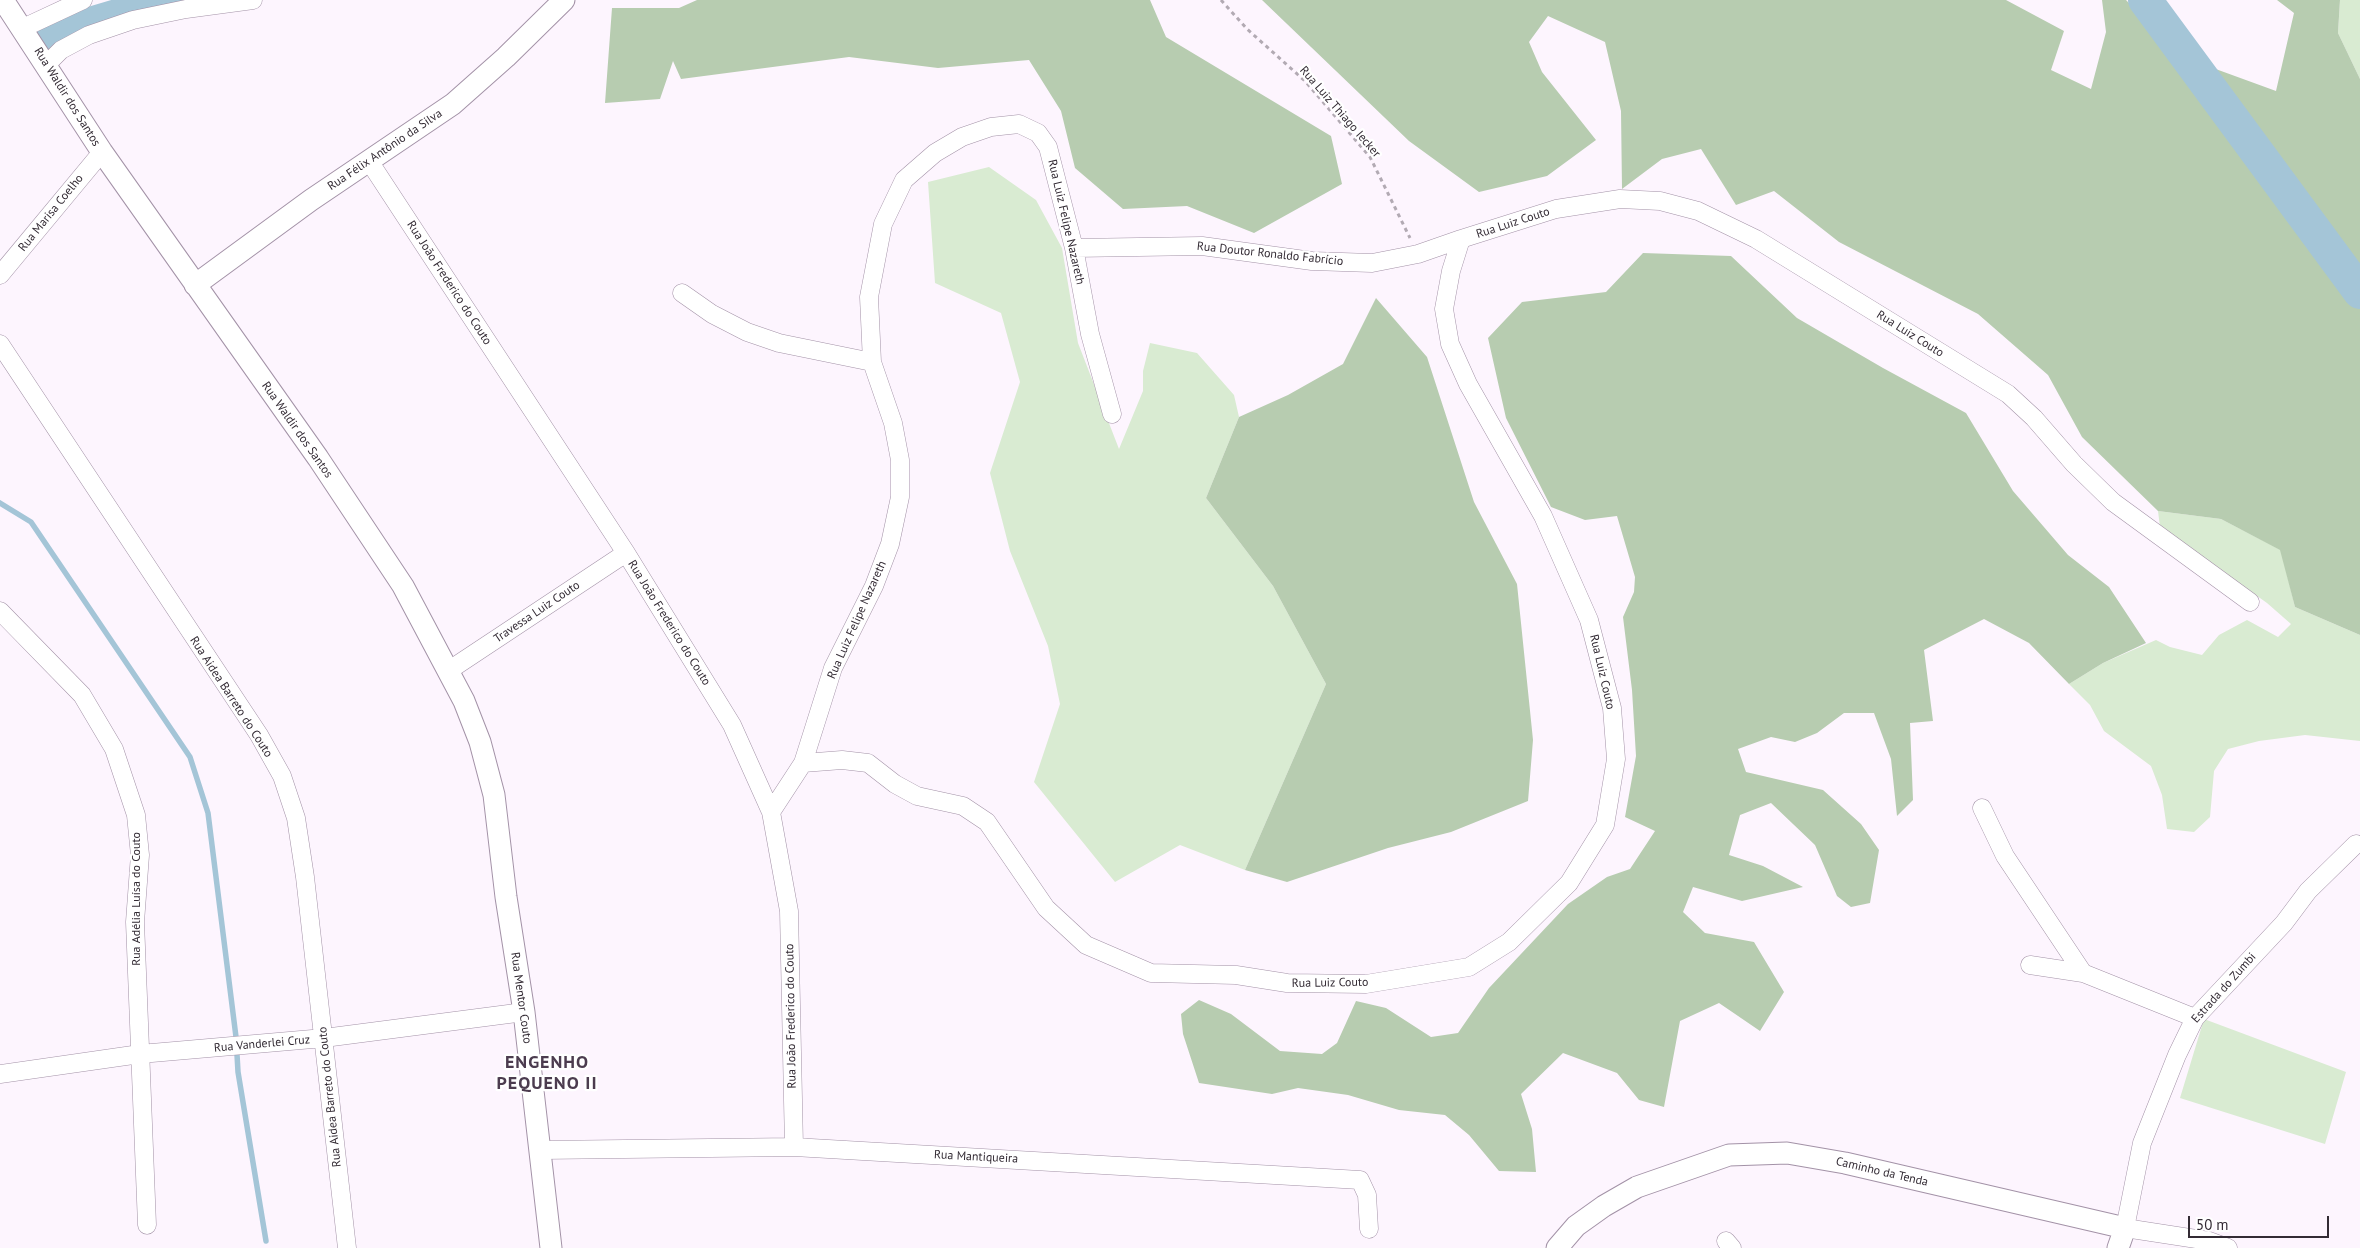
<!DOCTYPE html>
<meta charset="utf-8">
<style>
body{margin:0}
#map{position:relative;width:2360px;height:1248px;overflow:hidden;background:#fdf5fe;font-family:"PT Sans",sans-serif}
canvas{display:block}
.scale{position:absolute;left:2188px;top:1216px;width:141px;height:22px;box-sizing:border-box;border:2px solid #332b34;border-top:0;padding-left:6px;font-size:15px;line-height:18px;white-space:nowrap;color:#332b34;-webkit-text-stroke:4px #fff;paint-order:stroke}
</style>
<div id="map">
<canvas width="2360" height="1248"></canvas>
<div class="scale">50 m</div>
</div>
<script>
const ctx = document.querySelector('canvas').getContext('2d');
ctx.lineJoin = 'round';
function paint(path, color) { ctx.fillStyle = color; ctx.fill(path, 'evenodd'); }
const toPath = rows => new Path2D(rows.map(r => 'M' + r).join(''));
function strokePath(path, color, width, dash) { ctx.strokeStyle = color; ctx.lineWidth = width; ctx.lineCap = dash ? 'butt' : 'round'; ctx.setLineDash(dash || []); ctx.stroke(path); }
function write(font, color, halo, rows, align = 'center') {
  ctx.font = font + ' "PT Sans",sans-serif'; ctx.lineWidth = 4.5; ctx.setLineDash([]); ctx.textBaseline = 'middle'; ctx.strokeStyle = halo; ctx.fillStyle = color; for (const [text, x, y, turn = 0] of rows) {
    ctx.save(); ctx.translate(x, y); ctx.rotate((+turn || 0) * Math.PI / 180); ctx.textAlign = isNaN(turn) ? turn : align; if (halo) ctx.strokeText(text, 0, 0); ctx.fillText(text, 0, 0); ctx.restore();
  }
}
paint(toPath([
 [2340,0,2360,0,2360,79,2338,33],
 [989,167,1036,200,1062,248,1078,343,1119,449,1143,391,1143,371,1150,343,1197,353,1234,395,1239,417,1206,498,1273,586,1326,684,1245,870,1180,845,1115,882,1034,782,1060,704,1048,646,1010,551,990,473,1020,382,1001,313,935,283,928,182],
 [2158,511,2221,519,2281,550,2295,607,2360,635,2360,741,2305,735,2259,741,2228,749,2214,771,2210,817,2194,832,2167,829,2162,795,2151,766,2104,731,2090,705,2069,684,2103,663,2156,640,2170,647,2202,655,2219,635,2247,620,2278,637,2291,624,2267,603,2160,527],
 [2204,1019,2346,1072,2325,1144,2180,1098]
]), '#d9ebd2');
paint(toPath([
 [697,0,1150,0,1166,37,1331,136,1342,184,1254,233,1187,206,1123,209,1075,168,1061,111,1029,60,938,68,849,57,681,79,673,61,660,99,605,103,612,8,679,8],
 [1262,0,2006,0,2064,31,2051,70,2091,89,2106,32,2102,0,2126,0,2180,56,2276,91,2294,13,2277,0,2340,0,2338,33,2360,79,2360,635,2295,607,2280,550,2221,519,2158,511,2082,437,2048,375,1978,314,1839,242,1774,191,1736,205,1701,149,1662,159,1622,189,1621,111,1605,42,1548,16,1529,42,1542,72,1596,140,1547,176,1479,192,1409,141],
 [1643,253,1731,256,1797,318,1883,368,1966,413,2013,491,2068,555,2109,587,2146,643,2103,663,2069,684,2029,643,1984,619,1924,650,1933,721,1910,723,1913,800,1897,816,1891,759,1874,713,1844,713,1817,733,1795,742,1771,737,1738,749,1746,772,1823,790,1861,824,1879,850,1870,903,1851,907,1837,896,1815,845,1771,803,1740,815,1729,855,1763,866,1803,887,1742,901,1693,887,1683,912,1705,933,1754,942,1784,992,1760,1031,1719,1003,1680,1021,1664,1107,1639,1100,1617,1073,1563,1053,1521,1094,1532,1129,1536,1172,1499,1171,1469,1135,1445,1115,1399,1110,1348,1095,1298,1088,1272,1094,1199,1083,1183,1034,1181,1014,1199,1000,1231,1014,1280,1051,1322,1054,1337,1043,1356,1001,1386,1008,1431,1037,1458,1033,1489,988,1568,904,1607,877,1630,869,1655,831,1625,817,1636,756,1632,690,1623,617,1634,592,1635,577,1617,516,1585,520,1551,507,1506,418,1488,338,1522,302,1606,292],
 [1376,298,1427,357,1474,502,1517,584,1533,740,1528,801,1451,832,1388,848,1287,882,1245,870,1326,684,1273,586,1206,498,1239,417,1288,395,1343,364]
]), '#b7ccb0');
strokePath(toPath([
 [0,503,31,522,190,757,208,813,236,1037,238,1072,266,1241]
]), '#a4c5d7', 5.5);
strokePath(toPath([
 [2145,0,2360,292],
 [53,35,171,0]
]), '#a4c5d7', 34);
const minor = toPath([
 [23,28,83,0],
 [47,64,61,50,89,35,133,20,186,9,253,0],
 [369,161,626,553,732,725,771,812,789,911,794,1147],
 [1074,248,1202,246,1312,261,1372,263,1418,254,1461,239],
 [0,275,102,152],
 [682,293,712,314,747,332,779,343,872,362],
 [0,344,259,735,282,776,296,818,305,877,347,1248],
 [0,611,82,695,114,749,136,815,140,855,135,922,147,1225],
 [448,671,626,553],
 [803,763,842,760,868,763,895,784,917,796,963,806,987,822,1046,908,1086,945,1151,973,1236,975,1287,983,1366,984,1469,967,1509,942,1569,883,1605,825,1616,759,1612,708,1589,620,1543,516,1468,384,1450,344,1444,309,1451,271,1461,239,1556,209,1620,199,1660,201,1698,211,1756,239,2008,394,2034,418,2074,464,2113,502,2250,602],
 [1982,808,2005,856,2083,973,2195,1018],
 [771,812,803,763,833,668,874,586,890,544,900,497,900,460,893,423,872,362,869,297,883,224,904,180,935,153,962,137,991,127,1019,124,1038,133,1048,147,1074,248,1090,334,1112,414],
 [2030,965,2083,973],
 [0,1074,140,1054,324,1038,524,1012],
 [541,1150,794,1147,1360,1180,1367,1195,1369,1229],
 [1726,1241,1732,1248],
 [2228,1248,2209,1241,2125,1228,2142,1143,2177,1055,2195,1018,2284,923,2308,891,2356,844]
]);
const tertiary = toPath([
 [3,0,102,152,318,458,403,586,464,701,480,742,494,795,506,897,524,1012,551,1248],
 [195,285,311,200,453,104,506,57,564,0],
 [1557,1248,1576,1226,1604,1206,1637,1187,1729,1155,1787,1153,1845,1163,2125,1228,2118,1248]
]);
strokePath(minor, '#a392a7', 19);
strokePath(tertiary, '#a392a7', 23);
strokePath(toPath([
 [1221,0,1247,29,1305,81,1370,157,1410,238]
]), '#b2aab3', 3, [4, 4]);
strokePath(minor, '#fff', 18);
strokePath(tertiary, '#fff', 21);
write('12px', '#332b34', '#fff', [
 ["Rua Waldir dos Santos",67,97,58],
 ["Rua Luiz Thiago Iecker",1340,112,49],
 ["Rua Félix Antônio da Silva",385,150,-34],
 ["Rua Marisa Coelho",51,213,-51],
 ["Rua Luiz Felipe Nazareth",1066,222,77],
 ["Rua Luiz Couto",1513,223,-18],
 ["Rua Doutor Ronaldo Fabrício",1270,254,6],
 ["Rua João Frederico do Couto",449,283,57],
 ["Rua Luiz Couto",1910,334,32],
 ["Rua Waldir dos Santos",297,430,55],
 ["Travessa Luiz Couto",537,612,-34],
 ["Rua Luiz Felipe Nazareth",857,620,-66],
 ["Rua João Frederico do Couto",669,623,58],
 ["Rua Luiz Couto",1602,672,77],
 ["Rua Aidea Barreto do Couto",231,697,57],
 ["Rua Adélia Luísa do Couto",137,899,-90],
 ["Rua Luiz Couto",1330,983,-1],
 ["Estrada do Zumbi",2224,988,-48],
 ["Rua Mentor Couto",521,998,82],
 ["Rua João Frederico do Couto",791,1016,-91],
 ["Rua Vanderlei Cruz",262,1044,-5],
 ["Rua Aidea Barreto do Couto",330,1097,-96],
 ["Rua Mantiqueira",976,1157,3],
 ["Caminho da Tenda",1882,1172,13]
]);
ctx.letterSpacing = '1px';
write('bold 18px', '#4c3c4f', '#fff', [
 ["ENGENHO",547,1063],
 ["PEQUENO II",547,1084]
]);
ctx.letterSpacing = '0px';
</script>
